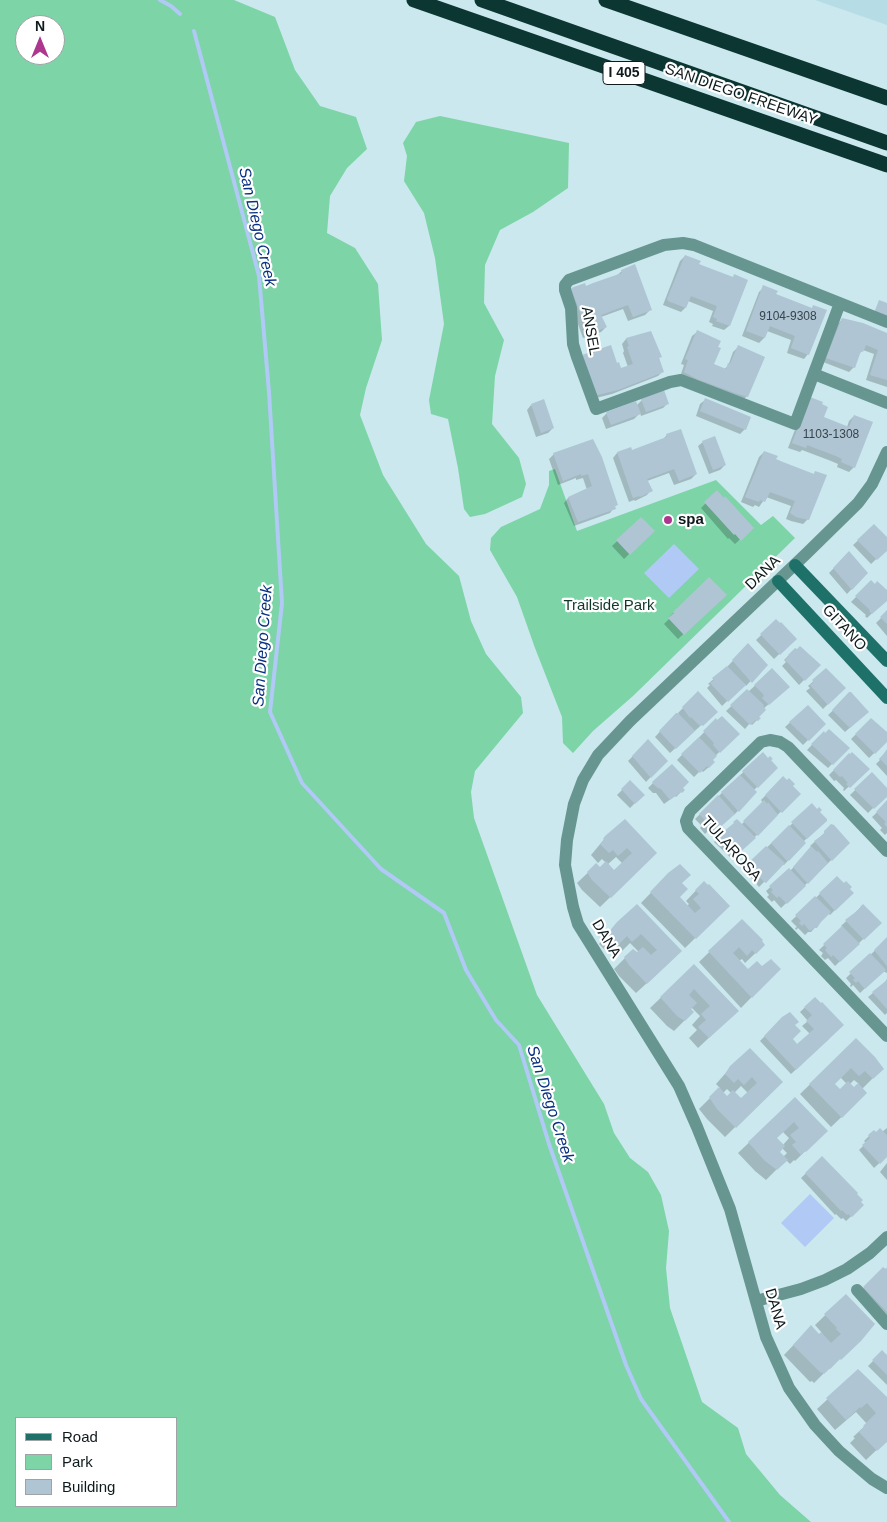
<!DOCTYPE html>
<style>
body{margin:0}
#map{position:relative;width:887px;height:1522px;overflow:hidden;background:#cae8ee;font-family:Arial,sans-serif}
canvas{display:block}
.legend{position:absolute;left:15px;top:1417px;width:162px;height:90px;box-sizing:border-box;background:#fff;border:1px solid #9fa3a5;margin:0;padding:6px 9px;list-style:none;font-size:15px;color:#0f1a1d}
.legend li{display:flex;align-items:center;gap:10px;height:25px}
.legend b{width:25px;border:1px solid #9fa3a5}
.north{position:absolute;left:15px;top:15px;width:50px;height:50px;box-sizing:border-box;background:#fff;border:1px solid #9fa3a5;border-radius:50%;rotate:0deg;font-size:14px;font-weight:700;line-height:20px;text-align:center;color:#0f1a1d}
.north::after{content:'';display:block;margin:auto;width:18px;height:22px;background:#ad378f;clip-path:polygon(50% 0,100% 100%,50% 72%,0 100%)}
</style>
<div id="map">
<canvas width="887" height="1522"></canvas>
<ul class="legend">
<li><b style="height:6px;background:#1e7169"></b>Road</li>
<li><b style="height:14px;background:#7cd4a7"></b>Park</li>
<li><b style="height:14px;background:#afc5d4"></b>Building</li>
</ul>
<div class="north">N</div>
</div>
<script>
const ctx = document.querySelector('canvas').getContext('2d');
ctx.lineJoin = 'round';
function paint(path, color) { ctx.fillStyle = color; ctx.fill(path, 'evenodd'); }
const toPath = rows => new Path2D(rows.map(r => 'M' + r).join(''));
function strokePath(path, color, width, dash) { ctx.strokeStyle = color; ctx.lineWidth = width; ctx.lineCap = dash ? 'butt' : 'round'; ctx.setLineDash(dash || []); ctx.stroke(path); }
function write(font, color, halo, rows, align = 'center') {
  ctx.font = font + ' Arial,sans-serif'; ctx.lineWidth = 4.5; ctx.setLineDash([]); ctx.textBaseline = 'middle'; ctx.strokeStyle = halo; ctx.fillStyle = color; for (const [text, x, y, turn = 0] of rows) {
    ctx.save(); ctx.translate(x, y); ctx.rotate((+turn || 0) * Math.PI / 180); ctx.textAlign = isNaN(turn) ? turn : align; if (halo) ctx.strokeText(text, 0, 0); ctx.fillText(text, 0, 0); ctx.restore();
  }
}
paint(toPath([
 [815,0,887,0,887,25]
]), '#b6dde5');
paint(toPath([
 [0,0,234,0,275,17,295,70,320,106,356,117,367,149,347,168,330,196,327,233,355,248,378,284,382,340,366,388,360,415,383,475,426,544,459,576,471,621,486,654,521,697,523,713,475,771,471,792,474,818,537,995,604,1104,614,1133,630,1158,648,1172,661,1195,669,1231,666,1268,670,1308,702,1402,738,1428,746,1454,780,1495,811,1522,0,1522],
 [25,25,55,25,55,55,25,55],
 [16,1418,176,1418,176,1506,16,1506],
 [440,116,569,143,568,188,533,212,500,230,485,265,484,303,504,340,495,376,492,424,519,458,526,484,522,497,485,514,470,517,464,509,458,468,448,419,431,414,429,400,444,324,435,258,424,213,404,181,407,156,403,143,416,122],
 [555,469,577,531,716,480,761,525,773,516,795,538,633,696,593,731,573,753,563,743,562,717,535,648,517,597,490,550,491,538,501,527,540,509,549,485,549,471]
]), '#7cd4a7');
paint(toPath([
 [674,544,699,569,669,598,644,573],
 [810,1194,834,1218,805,1247,781,1223]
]), '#b0c9f5');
paint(toPath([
 [685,256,698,265,732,278,747,281,729,326,724,330,712,326,713,324,709,322,713,311,688,301,685,308,681,312,663,305,680,261],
 [622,271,650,310,645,315,628,321,623,309,601,317,606,327,601,332,583,338,567,294,571,289,586,287,616,276],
 [764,287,775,294,811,309,814,306,808,354,804,359,787,353,791,340,767,331,764,338,759,343,742,336,759,292],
 [842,319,887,335,887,387,866,380,874,354,863,350,858,355,854,367,849,372,823,362,838,324],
 [651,332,663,371,658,376,612,394,592,399,616,365,620,370,628,367,623,353,624,351,622,344,626,339],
 [697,332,712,365,724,369,728,366,733,352,738,347,747,396,742,401,680,377,684,365,681,364,692,336],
 [642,400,668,403,663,408,641,416,640,413,634,419,606,429,602,418,607,413,636,406],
 [705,400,745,429,740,434,696,416,700,404],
 [805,403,822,418,847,427,849,421,854,416,854,467,849,472,837,467,838,464,831,461,802,450,800,452,788,448],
 [531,405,553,428,548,433,536,437,527,410],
 [667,435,696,474,691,479,674,485,669,473,647,481,651,490,647,495,635,501,634,500,629,502,613,458,617,453,631,448,632,451,662,440],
 [592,440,617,504,610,513,574,526,564,503,568,498,587,490,583,478,576,480,576,478,558,485,549,459,554,454],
 [703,442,725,465,720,470,709,474,698,446],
 [764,452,775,460,813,475,815,472,808,519,803,524,791,521,786,519,791,506,766,497,759,507,755,505,753,507,741,502,759,457],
 [717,492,752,528,735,544,729,538,728,539,701,508],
 [641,518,653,531,624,559,612,546],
 [874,526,887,539,887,549,871,564,853,545],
 [849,553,867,573,847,594,829,573],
 [709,579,720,600,678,639,664,624,670,618,669,617],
 [871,582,887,592,887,599,867,618,865,616,866,615,851,602],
 [887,612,887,636,876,623],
 [776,621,795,639,774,659,756,640],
 [748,645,766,665,746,686,745,684,722,706,707,688,710,685,708,684,727,667],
 [795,649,819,665,799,685,782,666,786,662,784,660],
 [772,670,783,692,763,709,757,717,759,718,752,725,750,723,745,729,726,711,747,691,748,692],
 [826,670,844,688,823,709,806,691,810,688,808,686],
 [698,693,716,712,670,753,655,737,676,714,679,714,678,713],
 [851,694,862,717,845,732,828,715],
 [807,707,824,724,803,745,785,727],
 [716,720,738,734,711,760,709,767,703,772,701,770,694,777,677,760],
 [871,720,887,736,887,741,869,758,851,739],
 [823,733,848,748,828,768,807,750],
 [648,741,666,761,646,782,628,761],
 [887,751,887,776,876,764,880,760,879,759],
 [763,753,776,768,754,790,756,792,734,815,733,814,710,835,707,832,705,834,700,828,702,826,695,819],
 [849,755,868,769,844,791,843,790,844,788,836,780,834,781,829,775],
 [872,774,887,791,887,794,868,813,850,795],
 [783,778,799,794,732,859,714,842,727,830,741,825,763,803,761,800],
 [630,782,643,795,630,808,617,795],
 [654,782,681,788,683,790,676,797,675,796,664,804,656,793,653,793,648,788],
 [887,803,887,833,885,835,880,830,882,828,872,817],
 [812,805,825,821,803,842,804,843,784,865,782,864,759,887,744,869],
 [832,826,849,843,781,908,774,900,772,902,767,897,769,895,766,891,789,870,790,871,812,848,810,846],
 [606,837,656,853,600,907,582,890,577,883,596,865,600,868,606,863,602,859,598,863,591,855],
 [616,857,622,863,614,871,607,865],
 [669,874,681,883,678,897,687,906,689,904,686,901,704,882,728,906,685,948,641,903],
 [837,878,852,893,830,915,828,913,811,932,808,932,805,935,798,928,796,930,795,928,797,927,791,921],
 [863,905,880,923,835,966,828,958,825,960,821,956,823,953,819,950,843,927,841,926],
 [637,906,670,962,636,993,619,976,614,969,633,950,637,954,639,952,630,943,622,951,616,945,608,953,599,944,607,934],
 [742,920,764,945,745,963,742,959,739,961,748,970,762,968,779,969,741,1008,699,962],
 [887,939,887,973,883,971,860,993,853,985,851,987,850,986,851,984,846,978],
 [694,966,727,1021,698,1048,689,1038,697,1030,692,1025,700,1016,691,1007,689,1009,693,1012,674,1031,667,1026,650,1008],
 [887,979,887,1013,885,1015,868,997,883,985],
 [815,998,829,1039,791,1074,760,1041,783,1018,793,1026,791,1039,797,1046,810,1034,802,1026,808,1021,800,1012],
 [856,1040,882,1069,862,1089,852,1107,831,1127,800,1094],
 [840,1077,847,1084,840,1091,833,1084],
 [854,1080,859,1084,854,1089,850,1084],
 [731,1067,781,1082,725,1137,707,1119,699,1109,720,1088,716,1084],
 [741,1086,748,1093,741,1100,734,1093],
 [727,1089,731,1093,727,1097,723,1093],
 [795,1099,826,1131,795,1161,794,1160,790,1164,786,1160,766,1180,755,1171,738,1153],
 [783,1132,789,1138,783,1145,776,1138],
 [782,1148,787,1153,783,1157,778,1152],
 [887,1128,887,1156,874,1168,859,1150,866,1143,864,1141,874,1131,876,1134,882,1132],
 [822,1158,858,1210,846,1221,843,1218,841,1219,836,1214,835,1215,801,1178],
 [887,1163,887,1180,880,1172],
 [883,1268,887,1272,887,1321,859,1293],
 [846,1295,874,1324,830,1369,829,1368,814,1383,812,1381,810,1382,784,1355,801,1337,819,1336,822,1333,815,1325],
 [882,1352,887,1357,887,1385,868,1366],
 [858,1371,887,1399,887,1440,866,1460,850,1443,855,1438,853,1437,867,1424,856,1412,835,1430,817,1409]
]), '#0003');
strokePath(toPath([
 [160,0,171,6,180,14],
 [194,31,259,276,269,392,282,603,270,712,302,783,381,869,444,913,466,970,496,1020,519,1045,549,1144,626,1365,641,1399,729,1522]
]), '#b0c9f5', 4);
paint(toPath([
 [685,255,701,261,699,264,704,266,733,277,734,274,748,280,730,326,716,321,717,319,713,317,717,306,691,296,686,308,668,301,667,299],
 [635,264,652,310,633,317,628,305,617,309,601,315,607,327,588,334,571,288,585,283,586,286,593,283,622,273,621,270],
 [763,285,778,291,776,294,812,308,813,305,827,310,809,355,791,348,795,336,770,326,765,338,746,331],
 [879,300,887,303,887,318,874,313],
 [842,318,863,323,887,333,887,380,870,375,878,350,866,345,863,352,861,351,855,368,826,358],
 [697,330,721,341,718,347,721,348,714,364,726,369,728,363,730,364,738,345,765,357,748,397,735,393,697,379,684,372,688,360,685,359],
 [651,331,662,357,659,358,664,372,618,390,597,395,582,355,611,345,617,363,619,362,621,368,633,364,627,347,629,346,626,338],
 [664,390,669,404,646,412,641,399],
 [810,397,823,402,822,404,828,407,824,417,849,427,854,415,873,422,855,468,841,462,842,459,836,456,807,445,806,448,792,443],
 [705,398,751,417,746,430,700,411],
 [544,399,554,428,541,433,531,404],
 [636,401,641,414,611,425,606,412],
 [681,429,697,474,679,481,674,469,647,479,653,491,640,497,639,496,633,498,617,452,631,447,632,450,661,439,667,437,666,434],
 [715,436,726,465,713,470,702,441],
 [593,439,602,457,618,505,615,506,616,509,578,522,568,497,592,486,588,474,581,476,581,474,563,481,553,453],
 [764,451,778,456,776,459,783,462,814,474,815,471,827,475,809,520,796,517,790,513,795,501,770,492,765,502,760,500,759,502,745,497],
 [717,490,724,498,725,496,754,528,741,541,735,534,734,535,704,502],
 [641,517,655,531,630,555,616,540],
 [874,524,887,537,887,551,877,560,857,540],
 [849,551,868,573,852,590,833,568],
 [709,577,727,595,684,635,668,618,674,613,673,612],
 [871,580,875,584,877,581,887,590,887,601,872,614,869,611,870,610,855,596],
 [887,610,887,624,880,617],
 [776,619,780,623,781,622,797,639,780,655,760,634],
 [748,643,768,665,752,683,732,660],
 [800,646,821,665,805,681,785,660,789,656,788,655,795,648,797,649],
 [727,666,746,685,728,702,710,683,714,680,712,678],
 [772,668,790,687,769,705,762,698,764,696,763,694,754,685],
 [826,668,846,688,828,705,810,685,814,682,812,680],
 [747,689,764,705,763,706,766,710,759,717,761,718,758,721,756,720,750,725,730,705],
 [698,691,718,712,703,726,702,725,700,726,691,717,690,718,682,707],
 [849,692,851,692,869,712,850,728,832,710],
 [808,705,826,724,809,741,789,722],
 [676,713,678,713,695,731,676,749,659,731],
 [722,716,740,734,720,753,713,745,714,743,703,731,716,718,717,720],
 [871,718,887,732,887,742,875,754,855,734],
 [829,729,850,748,833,765,811,744,824,731,825,733],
 [699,737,717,756,713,760,715,762,709,768,707,766,700,773,681,754],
 [648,739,668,761,651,778,632,756],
 [887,749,887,766,880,759],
 [763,752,768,758,770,756,773,759,771,760,778,768,758,788,742,771],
 [852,752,870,769,850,788,846,784,848,783,842,776,840,777,833,770,849,753,850,754],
 [672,764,689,782,683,788,685,790,682,793,681,792,670,800,661,789,658,788,652,783,653,781],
 [872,772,887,788,887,797,874,809,854,789],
 [740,775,757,792,739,812,721,792],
 [783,776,787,780,789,778,795,784,793,786,801,794,782,813,765,795],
 [630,780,645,795,635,804,621,789],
 [718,795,735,814,716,831,712,828,710,830,703,823,706,821,699,814],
 [764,800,767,804,768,802,778,815,758,836,743,821],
 [887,800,887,827,884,824,886,822,876,812],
 [812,803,817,809,819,807,822,810,820,812,827,819,827,821,807,839,791,822],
 [625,819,657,853,611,898,592,880,587,872,596,863,600,867,606,861,614,870,632,853,627,848,618,856,613,850,609,853,600,844,604,840,603,839,605,836],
 [737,819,756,838,737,855,718,836,734,823,733,822],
 [831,824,834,825,850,843,832,861,814,841,824,834,824,831],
 [789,825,806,843,789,861,788,859,787,861,771,843],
 [766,846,785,863,766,883,764,882,747,864],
 [811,846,817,852,818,851,828,863,808,884,793,867],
 [680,864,691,875,682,883,688,889,680,897,695,913,701,908,693,899,699,894,695,890,704,881,708,885,709,884,730,906,696,939,650,892,668,873],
 [789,868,806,886,787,904,779,896,777,898,771,892,773,890,769,886],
 [837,876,844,883,846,881,852,887,850,889,854,893,835,911,819,893],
 [815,896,831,912,821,922,817,928,814,928,810,931,804,924,802,926,799,923,801,921,795,915],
 [637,904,682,951,647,984,629,965,624,957,633,949,637,952,643,947,651,955,657,950,641,934,632,942,627,936,619,944,608,933,617,922],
 [863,904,882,923,864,940,845,920,861,908,860,907],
 [742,919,763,940,762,941,765,945,756,954,752,950,747,956,739,947,733,953,748,969,757,961,762,966,771,959,781,969,752,998,708,951],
 [842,926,860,944,840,962,833,955,831,957,825,950,827,948,823,944],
 [887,937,887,966,874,950],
 [870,953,886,970,865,989,858,981,856,983,853,980,855,978,849,972],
 [694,964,739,1011,709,1038,698,1027,706,1020,701,1014,710,1006,694,989,689,995,697,1003,691,1009,694,1012,685,1021,677,1016,660,997],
 [887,980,887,1009,872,992],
 [815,997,821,1003,822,1002,844,1025,796,1070,764,1036,782,1017,790,1012,799,1022,795,1025,801,1031,793,1039,797,1044,814,1029,806,1021,812,1015,804,1007],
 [856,1038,875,1057,884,1069,873,1079,865,1071,859,1076,851,1068,835,1084,840,1089,848,1081,854,1087,858,1083,867,1093,842,1118,809,1084],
 [750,1048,783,1082,736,1128,717,1109,709,1097,719,1087,727,1096,733,1090,741,1098,757,1083,752,1077,744,1085,738,1079,734,1083,725,1074,730,1066],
 [795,1097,828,1131,806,1152,805,1151,801,1155,792,1145,796,1142,790,1135,799,1128,794,1122,777,1138,785,1146,780,1152,788,1160,777,1170,765,1161,748,1142],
 [880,1128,887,1135,887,1157,880,1164,862,1145,870,1138,868,1135,874,1130,876,1132],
 [822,1156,858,1193,857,1194,863,1200,861,1202,864,1205,852,1217,848,1214,847,1215,842,1210,841,1211,805,1173],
 [883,1267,886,1269,887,1267,887,1312,863,1287],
 [846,1294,875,1324,861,1341,841,1360,840,1359,824,1374,822,1372,821,1373,793,1345,811,1325,819,1334,821,1332,831,1343,841,1334,836,1329,837,1328,824,1314],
 [882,1350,887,1355,887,1375,872,1360],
 [858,1369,887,1397,887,1442,877,1451,859,1432,864,1427,863,1426,876,1413,867,1403,861,1408,860,1407,846,1420,826,1398]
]), '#afc5d4');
strokePath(toPath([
 [840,303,795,424,681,380,670,382,596,409,577,357,573,344,571,308,565,290,565,285,569,280,664,245,683,243,694,245,887,322],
 [814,374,887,403],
 [887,452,872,484,858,503,806,554,630,721,598,755,583,780,574,804,567,840,565,865,573,907,578,924,679,1086,697,1127,730,1209,766,1337,789,1388,815,1425,839,1451,872,1479,887,1488],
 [887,851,788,747,780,742,770,740,761,742,690,811,686,821,688,828,887,1036],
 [857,1290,887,1324],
 [756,1301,801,1289,825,1280,847,1269,870,1253,887,1237]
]), '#679690', 12);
strokePath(toPath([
 [795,565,887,661],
 [778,581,887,698]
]), '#1e7169', 12);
strokePath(toPath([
 [414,0,887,165],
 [482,0,887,143],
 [606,0,887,98]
]), '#0c3632', 15);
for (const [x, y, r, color] of [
 [668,520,5,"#ad378f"]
]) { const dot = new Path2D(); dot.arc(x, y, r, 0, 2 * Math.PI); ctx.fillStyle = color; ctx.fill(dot); strokePath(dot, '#fff', 2); }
write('12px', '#37454b', null, [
 ["9104-9308",788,317],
 ["1103-1308",831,435]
]);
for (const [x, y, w] of [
 [624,73,42]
]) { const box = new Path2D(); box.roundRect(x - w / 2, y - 11.5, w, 23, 4); ctx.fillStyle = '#fff'; ctx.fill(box); strokePath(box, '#0f1a1d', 1); }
write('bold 14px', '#0f1a1d', null, [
 ["I 405",624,73]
]);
write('15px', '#0f1a1d', '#fff', [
 ["SAN DIEGO FREEWAY",741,95,19],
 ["ANSEL",590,331,80],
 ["DANA",763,573,-44],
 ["GITANO",844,628,47],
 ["TULAROSA",731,849,48],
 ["DANA",606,939,59],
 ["DANA",775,1309,74]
]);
write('bold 15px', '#0f1a1d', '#fff', [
 ["spa",678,520]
], 'left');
write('15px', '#0f3926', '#fff', [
 ["Trailside Park",609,606]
]);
write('italic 16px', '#0a3082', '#fff', [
 ["San Diego Creek",257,227,77],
 ["San Diego Creek",263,646,-86],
 ["San Diego Creek",550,1104,72]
]);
</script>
